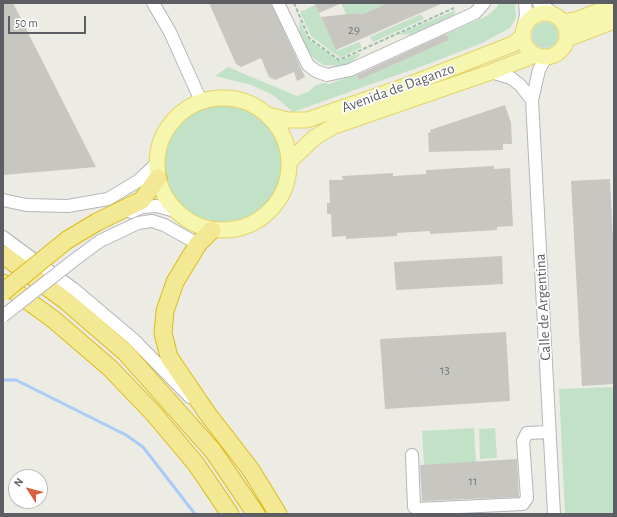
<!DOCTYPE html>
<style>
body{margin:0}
#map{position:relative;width:617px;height:517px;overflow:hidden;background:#edece4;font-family:"Alegreya Sans",sans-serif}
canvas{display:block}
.frame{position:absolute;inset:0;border:4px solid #5c5e63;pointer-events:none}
.north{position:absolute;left:8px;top:469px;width:40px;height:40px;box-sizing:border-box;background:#fff;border:1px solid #bebfc1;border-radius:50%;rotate:306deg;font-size:11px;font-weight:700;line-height:16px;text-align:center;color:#5c5e63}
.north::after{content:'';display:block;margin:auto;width:14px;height:18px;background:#d9603d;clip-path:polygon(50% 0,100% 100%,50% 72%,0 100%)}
.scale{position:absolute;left:8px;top:16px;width:78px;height:18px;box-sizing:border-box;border:2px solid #5c5e63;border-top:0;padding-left:5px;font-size:12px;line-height:14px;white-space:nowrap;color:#5c5e63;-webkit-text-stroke:3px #fff;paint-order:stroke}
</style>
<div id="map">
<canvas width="617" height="517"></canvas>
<div class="frame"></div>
<div class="north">N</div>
<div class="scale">50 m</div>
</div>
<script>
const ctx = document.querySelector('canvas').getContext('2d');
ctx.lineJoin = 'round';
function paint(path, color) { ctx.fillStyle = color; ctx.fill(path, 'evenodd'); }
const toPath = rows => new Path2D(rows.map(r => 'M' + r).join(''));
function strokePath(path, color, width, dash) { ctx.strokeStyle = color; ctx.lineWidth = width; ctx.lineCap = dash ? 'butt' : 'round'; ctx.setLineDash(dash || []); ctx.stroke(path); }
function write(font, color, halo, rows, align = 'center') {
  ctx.font = font + ' "Alegreya Sans",sans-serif'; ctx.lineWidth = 3.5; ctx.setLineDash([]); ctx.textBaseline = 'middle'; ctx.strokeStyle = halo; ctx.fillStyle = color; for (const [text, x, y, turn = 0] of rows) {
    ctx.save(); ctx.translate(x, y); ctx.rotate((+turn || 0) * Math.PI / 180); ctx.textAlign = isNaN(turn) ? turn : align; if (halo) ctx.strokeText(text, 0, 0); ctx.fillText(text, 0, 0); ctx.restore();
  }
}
paint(toPath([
 [341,3,388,3,360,16,357,13,353,13,349,21],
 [499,3,515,3,516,18,510,28,482,43,428,64,293,112,273,95,251,85,215,76,228,67,297,96,308,92,316,85,324,83,329,84,357,74,359,80,449,40,446,34,487,16,497,7],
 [315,5,337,51,359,42,362,47,340,58,311,36,300,12],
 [456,10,453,17,412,35,398,34],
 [421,14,424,19,373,42,370,37],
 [299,20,308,39,339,61,359,53,360,55,349,64,342,66,324,65,317,61,310,55,300,34],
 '532 35a13 13 0 1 1 26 0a13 13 0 1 1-26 0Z',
 '164 163a59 59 0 1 1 118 0a59 59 0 1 1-118 0Z',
 [614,387,614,514,565,514,559,389],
 [474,428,476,462,424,465,422,431],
 [495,428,497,458,480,459,479,429]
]), '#c2e2c7');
strokePath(toPath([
 [3,380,16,380,126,435,143,447,195,514]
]), '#aacaf7', 3);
paint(toPath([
 [3,3,13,3,96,167,3,175],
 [209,3,271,3,305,77,297,81,294,72,275,80,269,77,261,58,241,67,236,64],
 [314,3,342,3,319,13],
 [388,3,443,3,336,50,321,17,357,13,361,15],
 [446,34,449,40,359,80,357,75],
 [505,105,511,123,512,144,503,144,503,150,429,152,428,133,431,132,430,130],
 [494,166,494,169,510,168,513,226,497,227,497,230,430,234,430,231,397,233,397,236,346,239,346,236,332,237,331,214,327,214,327,203,330,203,329,180,343,180,342,176,393,173,393,176,426,174,426,170],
 [610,179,614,259,614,384,582,386,571,181],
 [502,256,503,284,396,290,394,262],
 [506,332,510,401,385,409,380,339],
 [517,459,519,497,422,501,420,465]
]), '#c8c6c0');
const minor = toPath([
 [153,3,170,32,201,101],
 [278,3,308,65,316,71,327,75,350,70,475,13,484,3],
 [539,3,554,14],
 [524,26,526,14,525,3],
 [546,57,539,70,532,100,554,514],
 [491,72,511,78,520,85,532,100],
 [3,200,26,205,68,206,108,199,138,181,157,163],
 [131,212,142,207,157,206,175,211],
 [3,237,75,290,133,339,190,397],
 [73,261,100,241,138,223,152,221,164,225,198,244],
 [412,455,414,507,417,509,523,504,527,498,523,441,527,433,549,432]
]);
const major = toPath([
 '523 35a22 22 0 1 1 44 0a22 22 0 1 1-44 0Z',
 [563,22,576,20,614,5],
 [567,39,614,21],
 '157 164a66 66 0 1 1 132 0a66 66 0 1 1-132 0Z',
 [269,115,287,120,307,120,411,84,513,44,522,37],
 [290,161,314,138,332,127,491,72,535,55]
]);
const highway = toPath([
 [212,230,198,244,175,282,165,311,163,333,169,357,207,413,251,470,278,514],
 [67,240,97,222,142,200,158,178],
 [3,255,66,301,125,352,213,451,256,514],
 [3,283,53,319,110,368,154,414,196,464,230,514]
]);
strokePath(minor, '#b4b5ba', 14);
strokePath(major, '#e4d365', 17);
strokePath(highway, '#dcbb15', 19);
strokePath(toPath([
 [294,3,309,38,339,60,454,8]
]), '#9bc0ab', 2, [4, 2]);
strokePath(minor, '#fff', 12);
strokePath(major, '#f7f6ae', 15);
strokePath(highway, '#f3e994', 17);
const minorBridge = toPath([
 [3,316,73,261]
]);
const highwayBridge = toPath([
 [3,292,67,240]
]);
strokePath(minorBridge, '#b4b5ba', 14, []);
strokePath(highwayBridge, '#dcbb15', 19, []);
strokePath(minorBridge, '#fff', 12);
strokePath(highwayBridge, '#f3e994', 17);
write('13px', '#77787a', null, [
 ["29",354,30],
 ["13",445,370],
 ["11",473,481]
]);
write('15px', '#5c5e63', '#fff', [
 ["Avenida de Daganzo",398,88,-20],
 ["Calle de Argentina",543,307,-93]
]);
</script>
